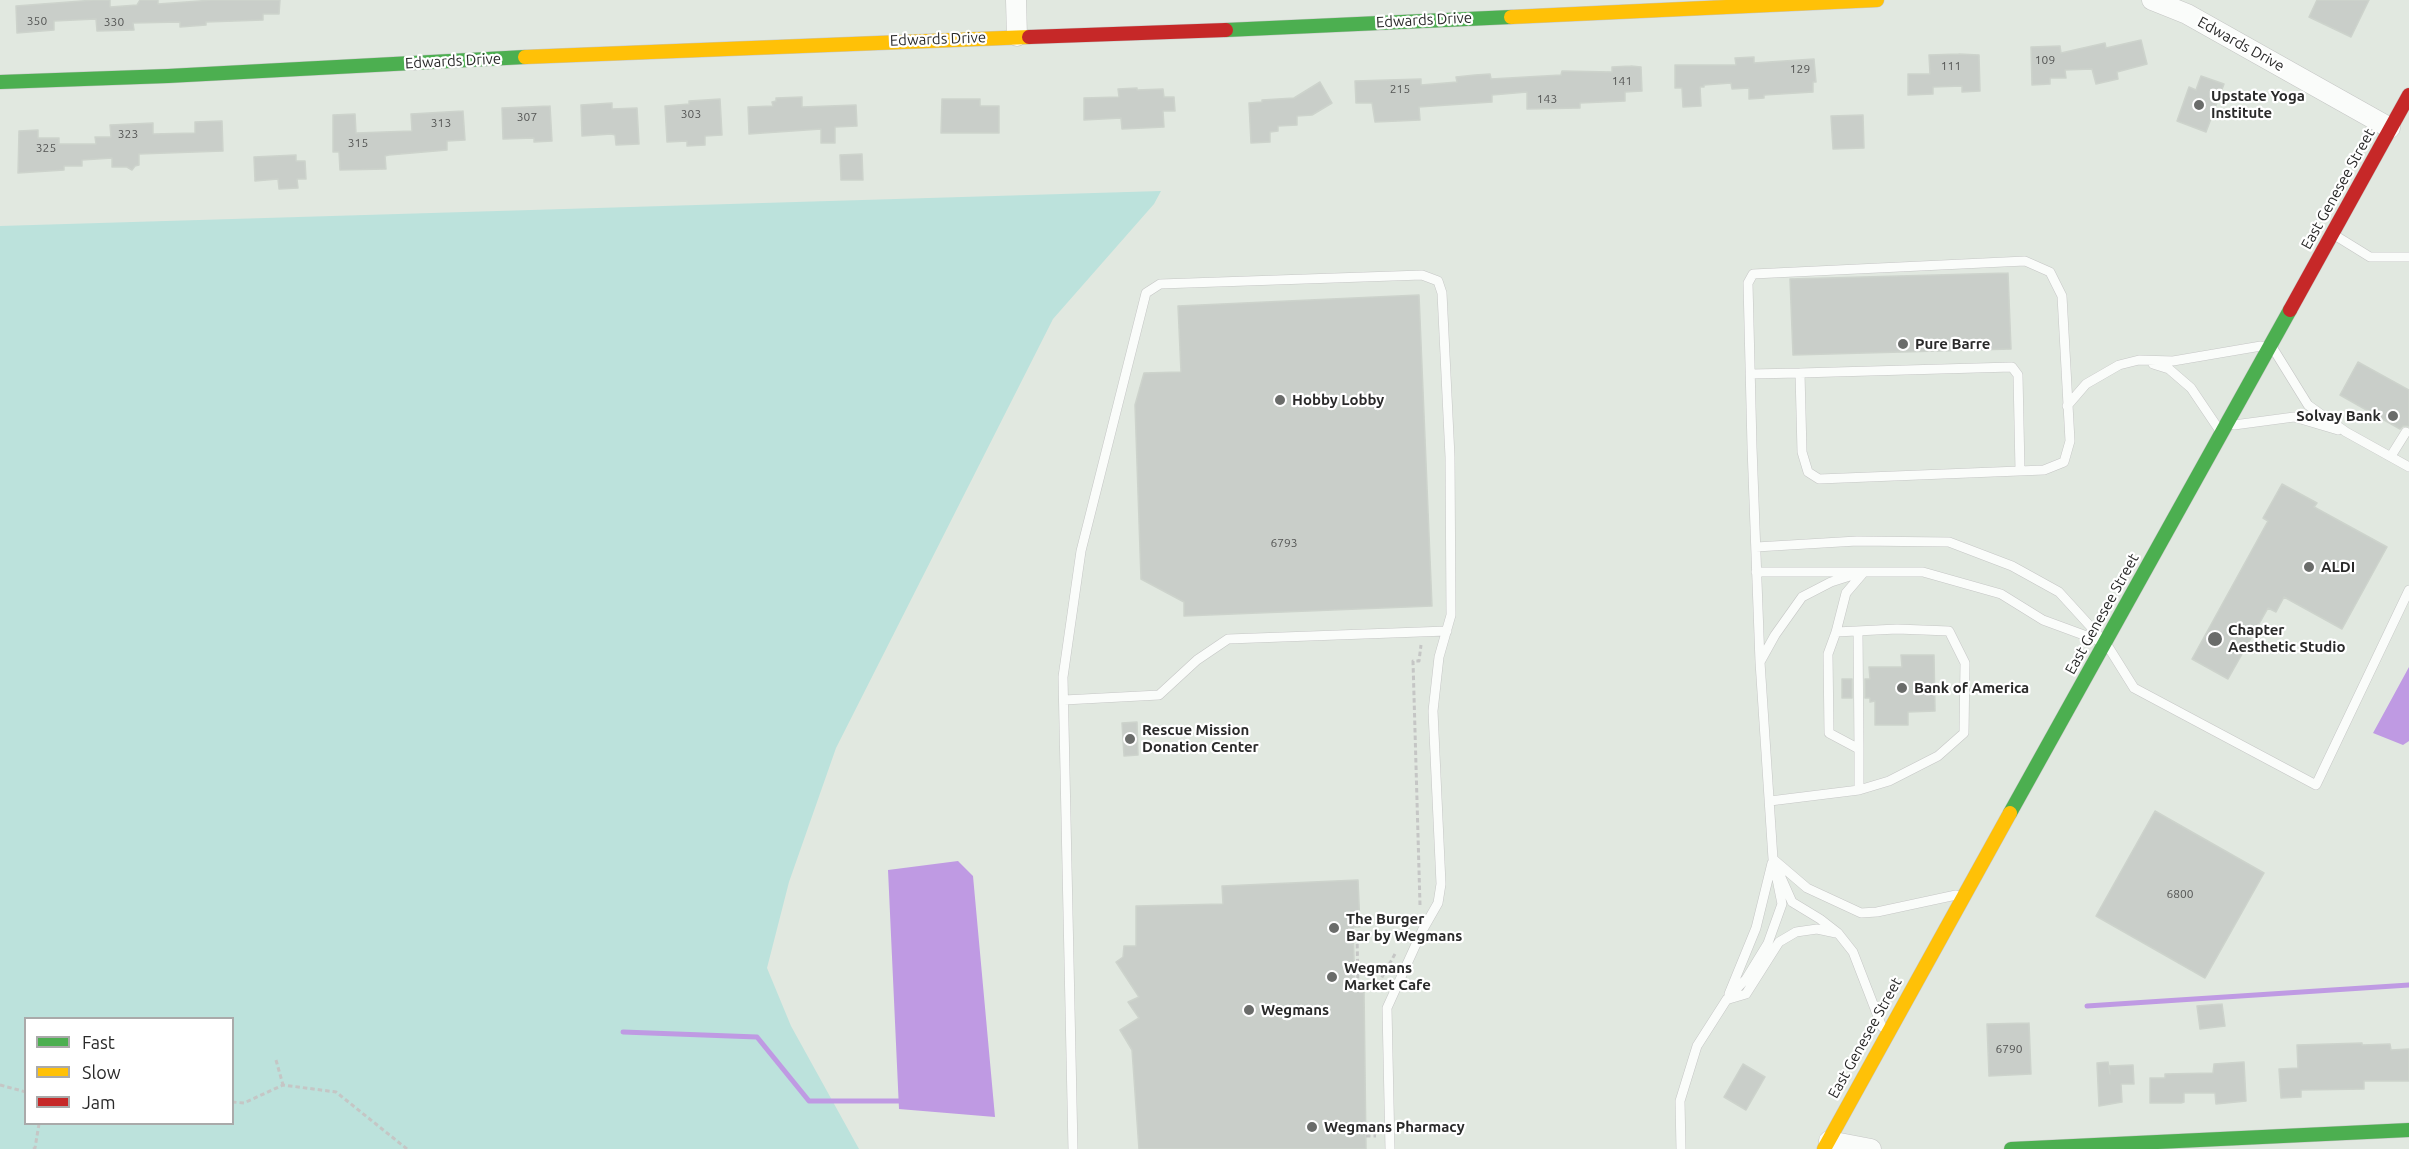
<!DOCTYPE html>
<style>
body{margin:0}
#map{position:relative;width:2409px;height:1149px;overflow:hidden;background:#e1e8e0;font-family:Ubuntu,sans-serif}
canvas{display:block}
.legend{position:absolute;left:24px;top:1017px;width:210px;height:108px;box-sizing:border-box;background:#fff;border:2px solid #aaa;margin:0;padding:8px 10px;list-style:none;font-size:18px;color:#2a2a2a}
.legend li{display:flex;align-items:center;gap:12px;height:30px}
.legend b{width:30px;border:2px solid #aaa}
</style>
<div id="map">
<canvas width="2409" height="1149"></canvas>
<ul class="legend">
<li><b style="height:8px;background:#4caf50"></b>Fast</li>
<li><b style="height:8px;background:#ffc107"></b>Slow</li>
<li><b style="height:8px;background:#c62828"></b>Jam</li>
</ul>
</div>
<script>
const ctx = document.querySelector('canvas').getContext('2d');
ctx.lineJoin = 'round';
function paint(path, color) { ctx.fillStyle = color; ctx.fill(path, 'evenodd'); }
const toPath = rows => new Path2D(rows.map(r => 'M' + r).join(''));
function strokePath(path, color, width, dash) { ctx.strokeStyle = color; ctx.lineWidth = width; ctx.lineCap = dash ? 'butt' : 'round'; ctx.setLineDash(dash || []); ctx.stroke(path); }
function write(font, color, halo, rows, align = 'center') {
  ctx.font = font + ' Ubuntu,sans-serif'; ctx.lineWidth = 4.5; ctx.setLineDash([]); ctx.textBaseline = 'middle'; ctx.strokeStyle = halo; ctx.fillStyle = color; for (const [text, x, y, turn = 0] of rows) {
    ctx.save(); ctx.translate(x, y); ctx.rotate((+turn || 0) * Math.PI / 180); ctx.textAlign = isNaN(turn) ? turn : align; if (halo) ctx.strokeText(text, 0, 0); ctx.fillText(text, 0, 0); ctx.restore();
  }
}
paint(toPath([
 [1161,191,1154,204,1053,319,836,748,789,882,767,968,791,1026,859,1149,0,1149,0,226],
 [26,1018,232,1018,232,1124,26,1124]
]), '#bce2dc');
paint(toPath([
 [2409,667,2409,741,2403,745,2373,733],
 [958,861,973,876,995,1117,899,1109,888,870]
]), '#bf9ae3');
strokePath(toPath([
 [2087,1006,2409,985],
 [623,1032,757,1037,809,1101,899,1101]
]), '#bf9ae3', 5);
const building = toPath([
 [95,0,110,0,110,7,137,5,140,0,158,0,158,4,213,0,280,0,279,14,263,14,263,20,206,22,206,25,180,27,180,22,133,23,134,30,97,31,96,19,54,21,54,30,17,33,16,6,95,0],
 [2317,0,2369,0,2351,37,2309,17,2317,0],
 [2141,40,2147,64,2117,72,2118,79,2096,84,2092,69,2065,70,2066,78,2050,78,2050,84,2032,85,2031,47,2060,46,2061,53,2105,43,2106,48,2141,40],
 [1959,54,1979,55,1980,91,1962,92,1962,86,1933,87,1933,94,1908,95,1908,74,1930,74,1929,55,1959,54],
 [1754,57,1754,63,1814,59,1816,82,1813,82,1813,92,1764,95,1764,98,1749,99,1749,88,1732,89,1731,83,1704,85,1704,87,1700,87,1701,106,1683,107,1682,88,1675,88,1675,65,1736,65,1735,58,1754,57],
 [1631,66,1641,67,1642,91,1625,92,1625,101,1580,103,1580,108,1527,109,1527,92,1492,95,1492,102,1419,107,1420,120,1375,122,1372,103,1356,103,1355,81,1421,79,1421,85,1457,82,1456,77,1475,75,1490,74,1491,79,1561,75,1562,71,1612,72,1612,67,1631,66],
 [2201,76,2224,84,2206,132,2177,121,2189,87,2196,90,2201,76],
 [1320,82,1332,103,1312,115,1297,116,1297,125,1278,126,1278,131,1270,132,1270,142,1251,143,1249,103,1262,102,1262,100,1294,98,1320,82],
 [1137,88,1137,90,1163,89,1164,97,1174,97,1175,111,1163,111,1164,127,1122,129,1121,118,1084,120,1084,98,1119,97,1118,89,1137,88],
 [802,97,802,107,856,105,857,126,835,127,835,143,821,143,821,129,749,134,748,107,773,106,772,102,776,101,776,98,802,97],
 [720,99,722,135,705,136,705,145,687,146,687,141,667,142,665,106,689,104,689,101,720,99],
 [942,99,980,99,980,106,999,106,999,133,941,133,942,99],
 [612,103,612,109,637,108,639,144,616,145,615,135,611,134,582,136,581,105,612,103],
 [550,106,552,141,534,142,534,138,503,139,502,108,550,106],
 [463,111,465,140,447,141,447,150,389,155,385,156,386,169,340,170,339,152,333,152,333,115,355,114,356,133,412,131,411,114,463,111],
 [1863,115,1864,148,1833,149,1831,116,1863,115],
 [222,121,223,151,139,154,139,165,135,166,132,170,127,167,112,167,112,158,82,160,82,166,64,166,64,170,18,173,19,131,38,130,38,138,59,138,59,144,96,144,95,137,111,137,110,125,153,123,153,134,195,133,195,122,222,121],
 [862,154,863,180,841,180,840,155,862,154],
 [296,155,296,161,305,161,306,179,297,179,298,188,279,189,278,179,255,181,254,157,296,155],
 [2008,273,2011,349,1793,355,1790,279,2008,273],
 [1419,295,1432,606,1184,616,1184,602,1141,579,1135,405,1144,373,1181,372,1178,306,1419,295],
 [2358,362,2409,390,2409,426,2403,426,2400,429,2340,395,2358,362],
 [2282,484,2317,503,2314,507,2387,547,2342,629,2284,597,2276,612,2268,608,2228,679,2192,659,2268,521,2263,518,2282,484],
 [1901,655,1934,655,1935,711,1908,712,1908,725,1875,725,1875,701,1870,702,1870,698,1865,698,1865,679,1870,679,1869,667,1902,667,1901,655],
 [1842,679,1852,679,1852,698,1842,698,1842,679],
 [1137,722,1138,755,1124,756,1122,723,1137,722],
 [2155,811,2264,873,2205,978,2096,916,2155,811],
 [1358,880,1360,927,1353,927,1355,989,1364,989,1366,1149,1139,1149,1132,1050,1120,1030,1139,1018,1128,1002,1139,997,1116,962,1123,957,1124,946,1136,946,1136,906,1223,904,1222,886,1358,880],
 [2222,1004,2225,1026,2200,1029,2197,1006,2222,1004],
 [2029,1023,2031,1074,1989,1076,1987,1024,2029,1023],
 [2362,1043,2362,1045,2390,1044,2391,1050,2409,1049,2409,1081,2364,1081,2364,1089,2301,1090,2301,1097,2281,1098,2279,1069,2298,1068,2297,1045,2362,1043],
 [2108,1062,2110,1074,2109,1066,2133,1065,2134,1084,2121,1084,2122,1102,2099,1106,2097,1063,2108,1062],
 [2244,1062,2246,1101,2216,1104,2215,1093,2184,1093,2184,1102,2181,1103,2150,1103,2150,1078,2165,1078,2165,1074,2213,1073,2214,1064,2244,1062],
 [1743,1064,1765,1077,1746,1110,1724,1097,1743,1064]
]);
paint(building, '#c9cec9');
strokePath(building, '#cdd3cc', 1.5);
const lane = toPath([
 [2336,236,2370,257,2409,257],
 [2274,350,2308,405,2346,432,2409,467],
 [2153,364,2169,369,2191,388,2218,428],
 [1800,373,2012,367,2018,375,2020,471],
 [2067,406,2086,384,2119,365,2139,360,2173,361,2261,346],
 [2234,425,2294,417,2338,430],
 [2391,456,2406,432],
 [1756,547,1857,541,1949,542,2012,566,2059,592,2100,637],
 [1756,572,1923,572,2001,594,2043,620,2100,641],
 [1858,631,1859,749],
 [1836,632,1846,593,1864,572],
 [2109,648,2134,688,2316,785,2409,590],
 [1760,662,1775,635,1802,597,1831,582,1856,574],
 [1064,700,1159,695,1197,660,1228,639,1447,631],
 [1770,801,1859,790,1889,781,1938,756,1964,733,1965,663,1949,631,1897,629,1836,632,1828,654,1829,733,1859,749,1859,790],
 [1773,859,1807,888,1861,913,1877,912,1956,895],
 [1780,875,1792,902,1820,919,1838,933,1853,952,1882,1027],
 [1729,994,1756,928,1772,863],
 [1729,999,1746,994,1779,942,1796,932,1817,929,1836,933],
 [1073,1149,1063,677,1081,551,1146,293,1160,284,1422,275,1438,281,1442,293,1450,457,1451,615,1439,657,1433,711,1441,884,1438,903,1422,931,1387,1008,1390,1149],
 [1681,1149,1680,1101,1697,1046,1727,999,1746,979,1768,943,1782,904,1773,859,1760,662,1752,447,1748,283,1753,274,2025,261,2050,272,2062,296,2070,441,2064,462,2044,470,1819,479,1808,472,1802,452,1800,373,1751,374]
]);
const street = toPath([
 [1016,0,1017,36],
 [2152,0,2187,14,2390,128],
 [1829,1141,1871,1149]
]);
const fast = toPath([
 [1226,30,1511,17],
 [0,82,168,76,525,57],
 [2010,813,2290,310],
 [2011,1149,2409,1130]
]);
const slow = toPath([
 [1511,17,1877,0],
 [525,57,1029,37],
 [1824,1149,2010,813]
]);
const jam = toPath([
 [1029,37,1226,30],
 [2290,310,2409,95]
]);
strokePath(lane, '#c5c6c5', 10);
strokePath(street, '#c5c6c5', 21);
strokePath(fast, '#c5c6c5', 15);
strokePath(slow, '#c5c6c5', 15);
strokePath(jam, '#c5c6c5', 15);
strokePath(toPath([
 [1420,905,1413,661,1419,661,1421,645],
 [1353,934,1357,933,1358,989,1365,985,1377,986,1395,954],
 [276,1060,283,1085],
 [0,1085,26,1092],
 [232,1102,244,1103,283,1085,336,1092,407,1149],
 [1366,1136,1376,1136],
 [33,1149,35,1148,39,1124]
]), '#c5c6c5', 3, [4.5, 3]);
strokePath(lane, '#fafcfa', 9);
strokePath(street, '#fafcfa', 20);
strokePath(fast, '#4caf50', 14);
strokePath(slow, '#ffc107', 14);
strokePath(jam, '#c62828', 14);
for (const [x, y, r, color] of [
 [2199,105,6,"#6a6c6a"],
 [1903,344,6,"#6a6c6a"],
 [1280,400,6,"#6a6c6a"],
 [2393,416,6,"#6a6c6a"],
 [2309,567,6,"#6a6c6a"],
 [2215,639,8,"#6a6c6a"],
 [1902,688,6,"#6a6c6a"],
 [1130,739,6,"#6a6c6a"],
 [1334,928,6,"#6a6c6a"],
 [1332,977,6,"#6a6c6a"],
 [1249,1010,6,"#6a6c6a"],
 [1312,1127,6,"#6a6c6a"]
]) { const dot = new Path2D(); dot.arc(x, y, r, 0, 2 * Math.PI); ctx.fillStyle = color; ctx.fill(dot); strokePath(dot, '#fff', 2); }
write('12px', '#545554', null, [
 ["350",37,21],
 ["330",114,22],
 ["109",2045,60],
 ["111",1951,66],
 ["129",1800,69],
 ["141",1622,81],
 ["215",1400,89],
 ["143",1547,99],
 ["303",691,114],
 ["307",527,117],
 ["313",441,123],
 ["323",128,134],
 ["315",358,143],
 ["325",46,148],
 ["6793",1284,543],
 ["6800",2180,894],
 ["6790",2009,1049]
]);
write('15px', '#2a2a2a', '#fff', [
 ["Edwards Drive",1424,20,-3],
 ["Edwards Drive",938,39,-2],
 ["Edwards Drive",2241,44,29],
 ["Edwards Drive",453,61,-3],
 ["East Genesee Street",2338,189,-61],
 ["East Genesee Street",2102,614,-61],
 ["East Genesee Street",1865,1038,-61]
]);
write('bold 15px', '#2a2a2a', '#fff', [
 ["Upstate Yoga",2211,96],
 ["Institute",2211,113],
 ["Pure Barre",1915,344],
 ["Hobby Lobby",1292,400],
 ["Solvay Bank",2381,416,"right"],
 ["ALDI",2321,567],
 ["Chapter",2228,630],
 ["Aesthetic Studio",2228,647],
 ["Bank of America",1914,688],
 ["Rescue Mission",1142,730],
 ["Donation Center",1142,747],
 ["The Burger",1346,919],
 ["Bar by Wegmans",1346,936],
 ["Wegmans",1344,968],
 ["Market Cafe",1344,985],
 ["Wegmans",1261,1010],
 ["Wegmans Pharmacy",1324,1127]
], 'left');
</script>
